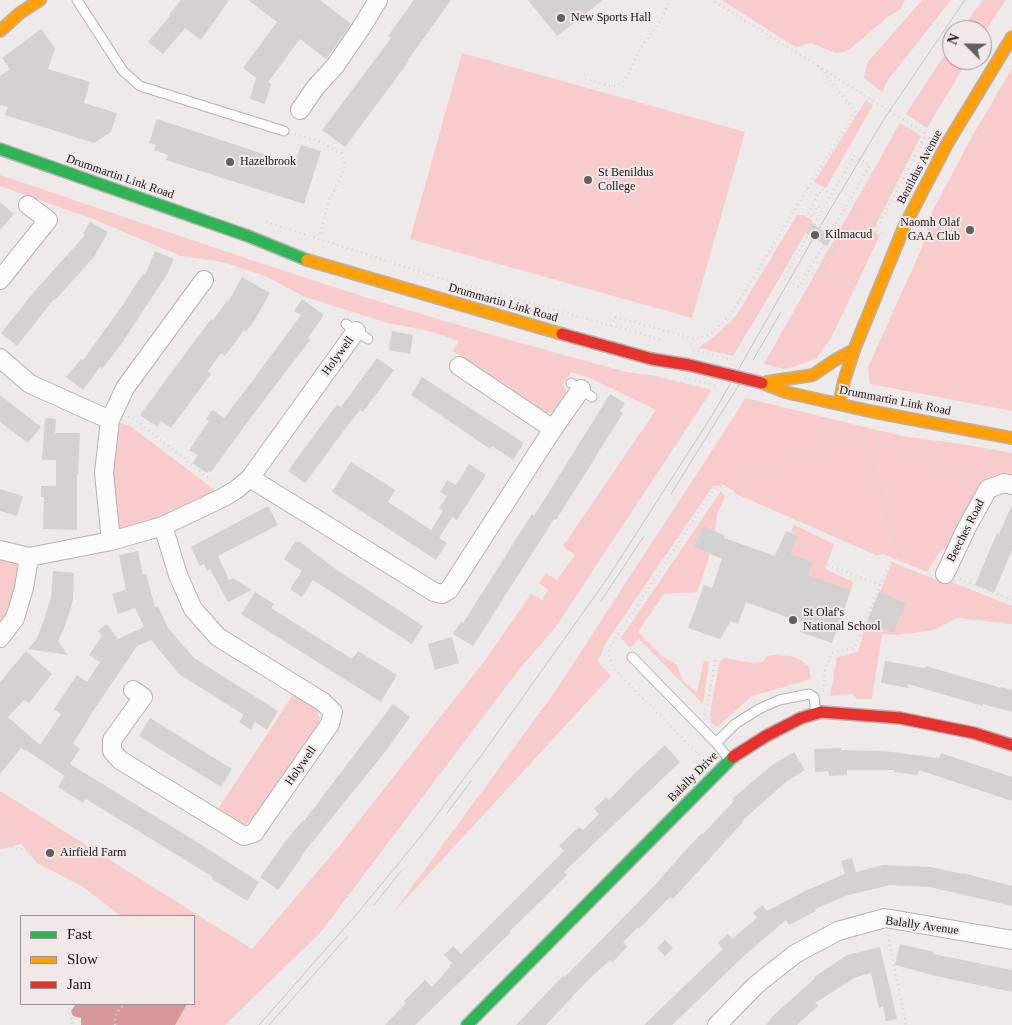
<!DOCTYPE html>
<style>
body{margin:0}
#map{position:relative;width:1012px;height:1025px;overflow:hidden;background:#efeaea;font-family:Georgia,serif}
canvas{display:block}
.legend{position:absolute;left:20px;top:915px;width:175px;height:90px;box-sizing:border-box;background:#f1e8e8;border:1px solid #9a9393;margin:0;padding:6px 9px;list-style:none;font-size:15px;color:#171414}
.legend li{display:flex;align-items:center;gap:10px;height:25px}
.legend b{width:25px;border:1px solid #9a9393}
.north{position:absolute;left:942px;top:20px;width:50px;height:50px;box-sizing:border-box;background:#f1e8e8;border:1px solid #9a9393;border-radius:50%;rotate:293deg;font-size:14px;font-weight:700;line-height:20px;text-align:center;color:#171414}
.north::after{content:'';display:block;margin:auto;width:18px;height:22px;background:#635f5f;clip-path:polygon(50% 0,100% 100%,50% 72%,0 100%)}
</style>
<div id="map">
<canvas width="1012" height="1025"></canvas>
<ul class="legend">
<li><b style="height:6px;background:#30b455"></b>Fast</li>
<li><b style="height:6px;background:#ff9f0a"></b>Slow</li>
<li><b style="height:6px;background:#e5322d"></b>Jam</li>
</ul>
<div class="north">N</div>
</div>
<script>
const ctx = document.querySelector('canvas').getContext('2d');
ctx.lineJoin = 'round';
function paint(path, color) { ctx.fillStyle = color; ctx.fill(path, 'evenodd'); }
const toPath = rows => new Path2D(rows.map(r => 'M' + r).join(''));
function strokePath(path, color, width, dash) { ctx.strokeStyle = color; ctx.lineWidth = width; ctx.lineCap = dash ? 'butt' : 'round'; ctx.setLineDash(dash || []); ctx.stroke(path); }
function write(font, color, halo, rows, align = 'center') {
  ctx.font = font + ' Georgia,serif'; ctx.lineWidth = 4; ctx.setLineDash([]); ctx.textBaseline = 'middle'; ctx.strokeStyle = halo; ctx.fillStyle = color; for (const [text, x, y, turn = 0] of rows) {
    ctx.save(); ctx.translate(x, y); ctx.rotate((+turn || 0) * Math.PI / 180); ctx.textAlign = isNaN(turn) ? turn : align; if (halo) ctx.strokeText(text, 0, 0); ctx.fillText(text, 0, 0); ctx.restore();
  }
}
paint(toPath([
 [722,0,905,0,900,10,889,16,850,49,844,52,836,53,811,43,797,47,792,45],
 [922,0,951,0,888,80,882,92,864,78,867,63],
 [983,0,1006,0,982,36,982,30,961,30],
 [952,43,952,60,968,60,927,128,906,114],
 [462,53,745,132,692,318,410,239],
 [1012,68,1012,411,870,384,868,367,921,250,933,210,969,142],
 [866,100,873,105,826,188,814,182],
 [900,123,921,136,873,231,880,235,831,338,816,359,793,367,784,369,764,364],
 [0,175,254,261,374,300,506,339,626,372,656,376,712,390,555,628,520,668,320,933,225,1025,155,1025,177,1004,194,1004,194,916,121,916,83,887,37,863,21,844,2,849,0,848,0,791,252,949,340,845,489,655,531,594,542,600,548,590,539,583,546,573,557,580,575,555,563,546,656,410,590,378,571,372,563,384,566,392,564,397,555,411,550,413,543,413,483,375,482,370,453,351,459,341,429,331,388,323,305,297,265,276,223,262,181,256,93,219,0,186],
 [797,215,803,215,813,220,772,291,733,356,698,348,715,336,736,316],
 [745,398,902,436,967,445,1012,453,1012,478,996,476,980,487,948,546,940,552,927,572,884,554,876,555,736,494,734,491,724,485,713,486,605,644,598,662,611,676,393,913,554,693,735,415],
 [110,420,130,426,224,497,111,541],
 [721,491,725,497,717,514,715,532,703,527,694,547,710,554,697,592,664,594,638,632,662,656,677,665,683,681,697,692,704,661,709,662,703,704,639,639,630,648,621,638],
 [794,525,834,544,825,569,853,582,851,590,819,579,813,595,778,550,798,535,791,532],
 [0,550,29,557,0,638],
 [892,562,941,582,942,578,1012,606,1012,624,958,618,934,630,898,635,882,634,872,699,857,699,852,694,830,696,837,657,858,652,864,631],
 [776,655,791,656,801,660,809,667,811,679,752,696,717,727,711,723,710,715,718,669,720,662,724,658,753,663,762,662,767,656],
 [294,693,316,707,320,719,318,726,254,817,244,826,239,825,216,812]
]), '#f8cbcc');
paint(toPath([
 [76,1004,187,1004,175,1025,81,1025,81,1018,73,1016,71,1011]
]), '#d7979b');
paint(toPath([
 [181,0,229,0,201,40,185,28,163,54,148,42,170,16,169,15],
 [248,0,320,0,351,24,326,59,300,39,268,82,271,84,265,104,250,99,256,78,243,68,277,22],
 [414,0,451,0,408,60,409,61,345,147,322,130,391,38,388,36],
 [528,0,603,0,557,36],
 [41,29,55,48,48,69,90,82,84,103,117,113,111,132,94,143,5,115,8,107,0,105,0,76,10,69,2,58],
 [157,119,294,164,301,145,321,151,304,204,166,160,168,155,154,150,156,145,149,143],
 [0,202,14,214,0,230],
 [90,222,108,232,94,257,55,300,54,299,17,346,1,333,33,293,85,235,83,234],
 [811,223,833,236,827,246,806,233],
 [155,251,174,259,168,273,122,343,102,369,100,367,83,390,66,377,81,359,83,360,122,306,143,274,145,275],
 [242,277,270,293,254,321,246,332,244,330,225,356,221,353,208,371,211,374,171,428,161,421,157,427,140,415,211,319,213,320,227,301,228,302],
 [302,299,324,315,308,338,310,340,249,420,211,472,209,471,207,473,192,463,198,455,189,450,209,421,206,419,213,410,224,418,247,388,301,315,294,311],
 [392,331,413,335,410,354,389,350],
 [377,358,394,370,363,412,360,410,348,425,305,483,288,471,329,415,337,405,341,407],
 [422,377,524,443,513,460,492,446,490,449,411,395],
 [610,394,625,403,620,411,623,413,556,520,554,519,473,646,453,634,461,622,463,623,532,514,534,516],
 [0,395,41,427,28,443,0,422],
 [45,418,56,419,55,433,80,433,78,474,77,474,77,530,43,529,44,497,41,497,41,486,56,486,56,460,42,460],
 [351,462,395,490,388,502,431,530,443,511,439,508,447,496,440,492,447,480,456,485,469,464,486,475,457,520,452,517,439,538,447,543,436,560,332,492],
 [0,489,23,496,17,516,0,511],
 [1012,505,1012,550,994,593,975,585,997,533,999,534],
 [268,506,278,525,218,556,229,580,233,578,252,590,228,602,210,569,207,571,204,564,200,566,191,547],
 [703,526,725,536,724,538,775,556,786,531,798,535,790,554,813,562,808,575,851,590,832,643,800,632,803,623,746,602,738,624,731,621,720,639,688,628,704,585,712,588,722,559,694,547],
 [295,542,300,542,337,570,423,626,412,644,313,580,302,597,290,589,302,571,284,559],
 [138,551,143,575,146,574,155,607,158,606,168,628,194,658,278,711,267,730,255,722,251,730,239,722,244,715,179,674,151,640,137,646,95,708,73,744,80,749,70,764,197,842,259,882,247,901,212,879,213,877,86,799,83,803,58,787,65,776,26,750,25,751,21,748,0,774,0,682,26,651,52,674,29,703,24,700,8,717,40,745,61,714,54,709,77,675,87,682,100,662,89,655,102,636,98,631,107,624,118,639,144,627,135,608,118,614,112,594,126,590,119,555],
 [53,571,74,573,73,600,65,626,58,641,68,655,28,649,36,640,44,620,51,597],
 [255,592,274,604,271,608,352,659,358,651,397,675,381,702,241,614],
 [879,592,906,603,893,633,867,622],
 [452,637,459,663,435,670,428,644],
 [885,661,925,668,926,666,1001,688,1001,687,1012,690,1012,712,983,704,983,706,908,684,908,688,881,683],
 [393,704,410,717,385,752,301,856,302,857,278,890,260,877,285,842,303,820,304,821],
 [150,718,232,769,221,787,139,736],
 [665,745,680,762,564,872,567,875,510,931,511,932,415,1025,385,1025,406,1003,404,1001,425,980,432,987,450,967,449,966,452,963,444,955,453,946,461,954,564,851,559,846,579,827,583,830,599,814,594,809,606,797,609,800,635,773],
 [841,748,841,750,884,751,939,758,941,753,1012,777,1012,801,919,770,918,775,894,772,894,770,847,770,847,775,829,776,828,771,815,772,814,749],
 [794,752,805,770,787,781,742,821,743,822,673,899,670,897,639,929,638,927,623,942,627,947,613,962,610,960,587,981,546,1025,516,1025,563,976,565,977,656,884,682,854,702,833,703,834,734,801,732,799,771,766],
 [852,858,856,872,883,865,931,867,963,874,963,873,1012,886,1012,906,930,887,890,885,845,896,815,909,816,911,789,925,786,920,746,954,672,1025,644,1025,723,949,718,943,728,934,732,939,757,918,753,913,762,905,767,911,805,891,845,874,841,861],
 [665,940,673,948,665,956,657,948],
 [900,944,934,952,933,954,1012,970,1012,992,940,977,895,965],
 [880,947,897,1019,886,1021,883,1006,879,1008,871,973,856,977,815,1003,818,1006,797,1025,766,1025,773,1016,815,978,814,977,847,955]
]), '#d4d1d1');
const lane = toPath([
 [77,0,123,71,140,86,284,131],
 [346,324,368,339],
 [571,383,592,397],
 [632,657,716,743,729,759],
 [716,743,735,724,759,709,779,700,809,694,814,697,816,714]
]);
const street = toPath([
 [300,110,315,88,335,66,361,28,378,0],
 [0,280,48,220,28,205],
 [0,358,30,384,110,420],
 [459,366,553,429],
 [250,478,434,592,442,594,449,590,551,432,581,389],
 [111,541,104,473,110,420,125,388,204,280],
 [0,550,29,557,111,541,163,526,224,497,237,489,250,478,356,331],
 [945,574,966,529,988,489,1004,483,1012,485],
 [0,638,15,618,24,588,29,557],
 [133,690,143,697,112,740,112,751,120,760,244,836,254,833,330,724,333,712,323,702,218,637,193,609,178,575,163,526],
 [717,1025,756,985,795,954,838,931,885,918,1012,940]
]);
const fast = toPath([
 [0,149,248,236,307,260],
 [467,1025,733,757]
]);
const slow = toPath([
 [0,31,20,13,40,0],
 [307,260,562,334],
 [767,382,813,375,835,360,854,350],
 [762,383,785,392,869,411,1012,438],
 [839,404,844,381,854,350,904,227,947,144,1012,37]
]);
const jam = toPath([
 [562,334,652,359,689,365,734,376],
 [733,757,766,736,801,718,821,712,900,718,974,733,1012,745]
]);
strokePath(lane, '#b5b2b2', 11);
strokePath(street, '#b5b2b2', 20);
strokePath(fast, '#b5b2b2', 14);
strokePath(slow, '#b5b2b2', 14);
strokePath(jam, '#b5b2b2', 14);
strokePath(toPath([
 [585,79,610,86,615,86,622,83,627,77,638,52,662,18,670,0],
 [295,134,321,142,341,153,345,162,344,171,329,200,320,235],
 [854,156,870,165,799,287,783,279,854,156],
 [807,189,818,195,822,189,831,194],
 [818,195,808,214,812,217,818,206,823,209],
 [266,222,437,277,663,340],
 [882,233,876,230,926,134],
 [808,271,820,278,837,248,833,246,822,265,814,261],
 [824,272,857,291],
 [611,326,615,317,692,338,699,338,712,333,731,314,812,181,856,112,818,66,712,0],
 [128,417,132,417,215,483],
 [864,436,899,554,931,568],
 [864,436,968,476,976,481],
 [781,547,880,585],
 [960,579,1012,600],
 [823,691,825,669,832,653,854,648,890,563,899,554],
 [704,715,709,697,715,660],
 [703,759,616,671,611,663,609,654,609,648,711,493,717,488,728,482,745,478,853,436,864,436,861,429],
 [227,807,252,771,296,703],
 [0,830,12,846,17,849,36,850,43,860,71,870,122,907,131,916],
 [888,935,906,1025],
 [72,1004,69,1009,73,1025],
 [115,1025,116,1014,124,1004]
]), '#d6d4d4', 2.5, [1, 4]);
strokePath(lane, '#fdfcfc', 9);
strokePath(street, '#fdfcfc', 18);
strokePath(fast, '#30b455', 11);
strokePath(slow, '#ff9f0a', 11);
strokePath(jam, '#e5322d', 11);
strokePath(toPath([
 [753,360,781,312],
 [671,494,745,375],
 [601,601,644,536],
 [447,813,471,781],
 [374,905,402,870],
 [259,1025,356,915,421,836,486,749,609,576,713,414,815,235,884,119,965,0],
 [269,1025,348,936]
]), '#c6c5c5', 1);
const jamBridge = toPath([
 [734,376,762,383]
]);
strokePath(jamBridge, '#b5b2b2', 14, []);
strokePath(toPath([
 [818,66,926,134],
 [693,350,728,359],
 [685,378,718,386]
]), '#d6d4d4', 2.5, [1, 4]);
strokePath(jamBridge, '#e5322d', 11);
for (const [x, y, r, color] of [
 [561,18,5,"#635f5f"],
 [230,162,5,"#635f5f"],
 [588,180,5,"#635f5f"],
 [970,230,5,"#635f5f"],
 [815,235,5,"#635f5f"],
 [793,620,5,"#635f5f"],
 [50,853,5,"#635f5f"]
]) { const dot = new Path2D(); dot.arc(x, y, r, 0, 2 * Math.PI); ctx.fillStyle = color; ctx.fill(dot); strokePath(dot, '#f1e8e8', 2); }
write('12px', '#171414', '#f1e8e8', [
 ["New Sports Hall",571,18],
 ["Hazelbrook",240,162],
 ["St Benildus",598,173],
 ["College",598,187],
 ["Naomh Olaf",960,223,"right"],
 ["GAA Club",960,237,"right"],
 ["Kilmacud",825,235],
 ["St Olaf's",803,613],
 ["National School",803,627],
 ["Airfield Farm",60,853]
], 'left');
write('12px', '#171414', '#f1e8e8', [
 ["Benildus Avenue",920,167,-62],
 ["Drummartin Link Road",120,177,19],
 ["Drummartin Link Road",503,303,16],
 ["Holywell",338,356,-54],
 ["Drummartin Link Road",895,401,11],
 ["Beeches Road",966,531,-63],
 ["Holywell",301,766,-55],
 ["Balally Drive",693,777,-45],
 ["Balally Avenue",922,926,8]
]);
</script>
